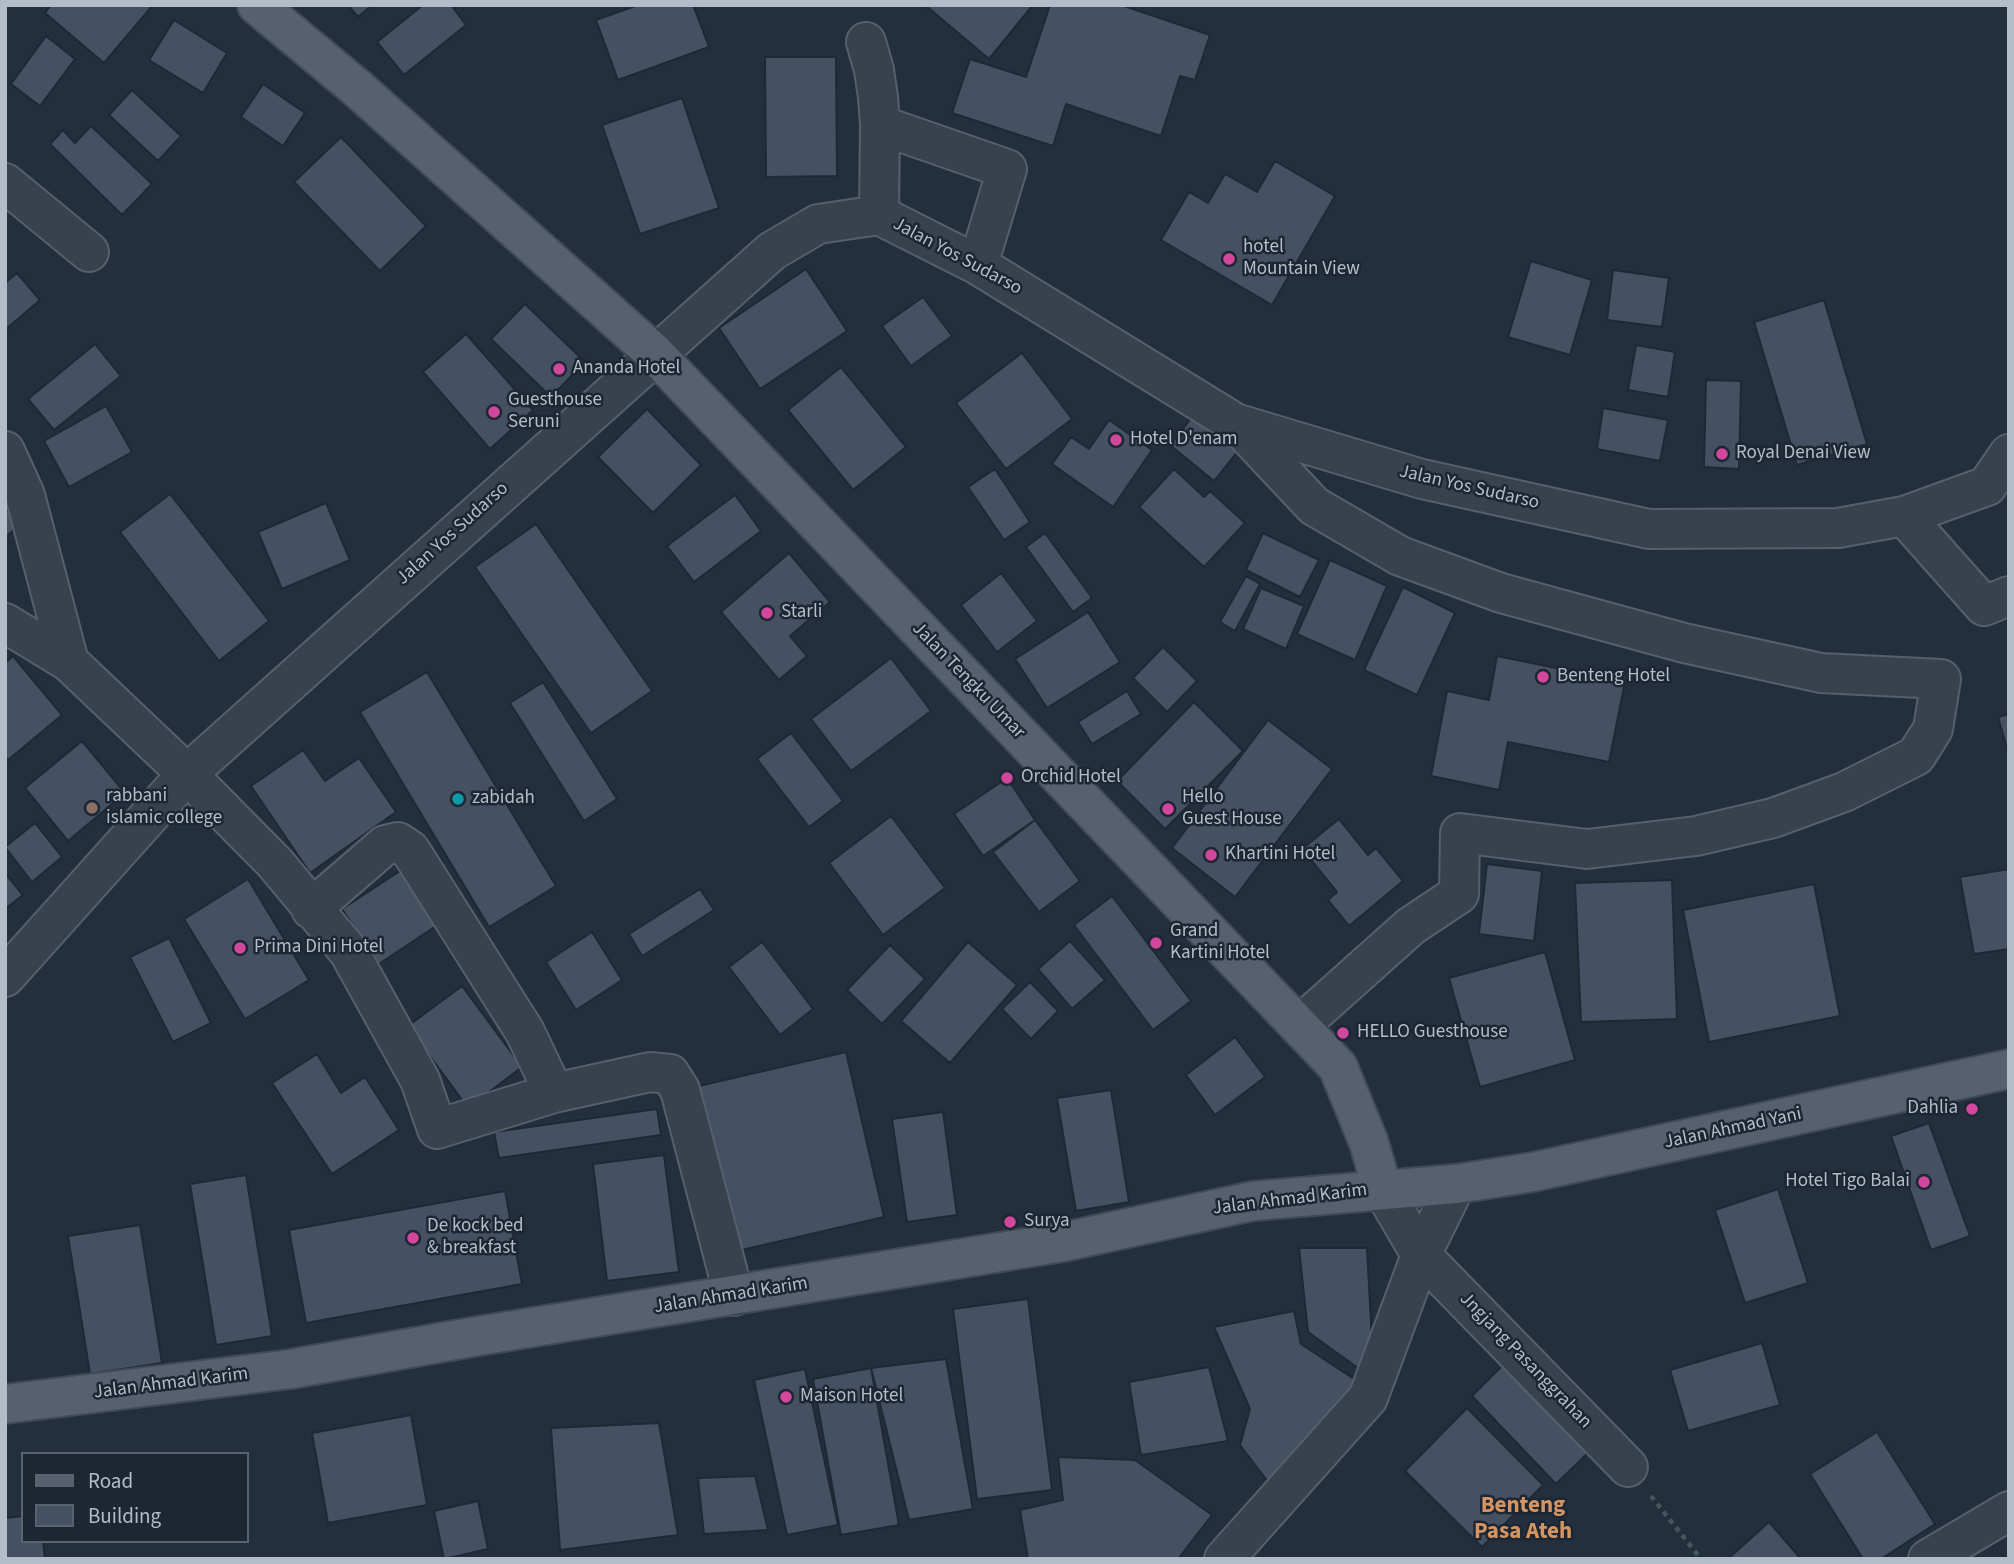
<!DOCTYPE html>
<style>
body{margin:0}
#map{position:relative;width:2014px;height:1564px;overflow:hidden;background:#242f3e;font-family:"Source Sans 3",sans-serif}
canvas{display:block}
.frame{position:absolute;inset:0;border:7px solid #b4bcc9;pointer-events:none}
.legend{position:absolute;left:21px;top:1452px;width:228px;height:91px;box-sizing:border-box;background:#1d2633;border:2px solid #59626f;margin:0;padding:9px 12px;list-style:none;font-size:21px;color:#b4bcc9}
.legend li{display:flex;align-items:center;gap:14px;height:35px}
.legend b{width:35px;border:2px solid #59626f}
</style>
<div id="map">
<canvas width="2014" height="1564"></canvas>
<div class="frame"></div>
<ul class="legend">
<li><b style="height:9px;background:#56606e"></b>Road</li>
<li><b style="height:19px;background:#455162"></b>Building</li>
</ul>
</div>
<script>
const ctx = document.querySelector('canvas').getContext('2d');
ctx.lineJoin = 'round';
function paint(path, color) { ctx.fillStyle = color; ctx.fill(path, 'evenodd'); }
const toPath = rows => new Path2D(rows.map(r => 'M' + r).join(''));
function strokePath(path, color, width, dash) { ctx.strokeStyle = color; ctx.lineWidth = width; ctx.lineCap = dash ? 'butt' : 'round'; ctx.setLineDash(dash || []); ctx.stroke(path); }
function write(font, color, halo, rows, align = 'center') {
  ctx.font = font + ' "Source Sans 3",sans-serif'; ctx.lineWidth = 5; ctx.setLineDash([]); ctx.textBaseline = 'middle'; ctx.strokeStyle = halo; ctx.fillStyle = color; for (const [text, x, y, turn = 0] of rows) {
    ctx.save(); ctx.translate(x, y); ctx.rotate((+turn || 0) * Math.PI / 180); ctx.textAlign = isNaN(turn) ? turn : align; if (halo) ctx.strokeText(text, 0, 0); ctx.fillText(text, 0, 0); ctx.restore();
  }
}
const building = toPath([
 [51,5,153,5,104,63,45,13,51,5],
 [348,5,372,5,358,17,348,5],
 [423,5,451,5,466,25,404,75,377,42,423,5],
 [638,5,693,5,709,47,618,80,596,20,638,5],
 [925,5,1033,5,989,59,925,5],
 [1050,5,1121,5,1210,35,1195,80,1180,76,1161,136,1066,104,1053,146,952,113,970,59,1026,77,1050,5],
 [174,20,227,53,203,93,149,60,174,20],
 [46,36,75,59,40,106,11,84,46,36],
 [765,57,836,57,837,176,766,177,765,57],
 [263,84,305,113,283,146,241,117,263,84],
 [132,90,181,136,158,161,109,115,132,90],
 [682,98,719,208,640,234,602,125,682,98],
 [91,126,152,184,122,215,50,144,63,130,75,143,91,126],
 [341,137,426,226,380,271,294,182,341,137],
 [1275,161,1335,196,1272,305,1161,240,1189,192,1208,203,1225,174,1257,192,1275,161],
 [1531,261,1592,280,1570,355,1508,337,1531,261],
 [806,269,847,331,760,389,719,328,806,269],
 [1613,270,1669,278,1662,327,1607,320,1613,270],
 [17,273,40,300,5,330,5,283,17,273],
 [923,297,952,336,911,366,882,326,923,297],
 [1824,300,1867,444,1797,465,1754,322,1824,300],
 [525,304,585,362,551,397,491,339,525,304],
 [466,334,533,410,490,449,423,372,466,334],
 [95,344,121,376,54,430,28,399,95,344],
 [1636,345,1675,352,1668,397,1628,390,1636,345],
 [1022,353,1072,419,1006,469,956,403,1022,353],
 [841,367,906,447,853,490,788,410,841,367],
 [1706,380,1741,381,1739,469,1704,467,1706,380],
 [106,406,132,452,69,487,44,441,106,406],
 [1603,408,1668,420,1660,461,1597,449,1603,408],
 [647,409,701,465,653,513,598,457,647,409],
 [1194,415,1238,451,1214,481,1170,445,1194,415],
 [1109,420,1152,450,1113,507,1052,464,1071,437,1089,449,1109,420],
 [995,469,1030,522,1004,540,968,487,995,469],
 [1174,469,1204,497,1210,491,1245,523,1204,567,1139,507,1174,469],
 [170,494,269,621,219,661,120,532,170,494],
 [735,495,761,531,694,582,667,546,735,495],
 [326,503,350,560,282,589,258,532,326,503],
 [5,508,21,523,5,538,5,508],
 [536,524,652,691,591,733,475,567,536,524],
 [1045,533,1092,598,1073,612,1026,547,1045,533],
 [1263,533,1319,560,1300,597,1246,570,1263,533],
 [789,553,830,602,790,636,807,656,779,680,721,612,789,553],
 [1330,560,1387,586,1355,660,1297,634,1330,560],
 [1001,573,1037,621,997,652,961,605,1001,573],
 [1246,576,1260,584,1235,631,1220,622,1246,576],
 [1403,587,1455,613,1417,695,1364,670,1403,587],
 [1261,588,1304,606,1286,649,1243,629,1261,588],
 [1088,612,1120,662,1047,708,1015,659,1088,612],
 [1163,647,1197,681,1167,712,1133,678,1163,647],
 [13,656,62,715,8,760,5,757,5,663,13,656],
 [1497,656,1625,682,1609,762,1508,742,1499,790,1431,776,1447,691,1489,700,1497,656],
 [891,658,931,711,851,771,811,719,891,658],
 [427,672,556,886,489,927,360,712,427,672],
 [543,682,617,799,584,821,510,703,543,682],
 [1127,691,1141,714,1092,744,1078,722,1127,691],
 [1194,702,1243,751,1165,829,1117,781,1194,702],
 [2009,714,2009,755,1998,717,2009,714],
 [1268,720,1332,769,1235,897,1172,848,1268,720],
 [791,733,843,801,809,827,757,759,791,733],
 [82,741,125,793,68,841,25,788,82,741],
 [303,750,325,781,359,758,396,812,310,873,251,786,303,750],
 [1007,778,1035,820,983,856,954,814,1007,778],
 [891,816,945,888,883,935,829,863,891,816],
 [1339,819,1368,855,1376,848,1403,881,1349,926,1328,900,1337,892,1302,849,1339,819],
 [1035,820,1080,881,1039,912,993,852,1035,820],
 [35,823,62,857,32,882,5,847,35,823],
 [1487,864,1542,871,1534,941,1479,934,1487,864],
 [406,867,442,922,379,964,342,909,406,867],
 [2009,869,2009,949,1974,954,1960,877,2009,869],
 [5,873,23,895,5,909,5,873],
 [248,879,309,980,245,1019,184,919,248,879],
 [1672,880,1677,1019,1581,1022,1575,883,1672,880],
 [1814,884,1840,1016,1709,1042,1683,910,1814,884],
 [700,889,714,910,642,956,629,934,700,889],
 [1112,896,1191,1001,1153,1030,1074,925,1112,896],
 [592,932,622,980,576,1010,546,962,592,932],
 [169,938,211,1023,173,1042,130,957,169,938],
 [1070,941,1105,980,1072,1009,1038,969,1070,941],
 [762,942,813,1009,780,1035,729,967,762,942],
 [968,942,1017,985,950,1063,901,1021,968,942],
 [890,945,925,979,882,1024,847,990,890,945],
 [1545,952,1575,1060,1480,1087,1449,978,1545,952],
 [1030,982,1058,1011,1031,1039,1002,1009,1030,982],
 [462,986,522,1067,468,1108,408,1026,462,986],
 [1235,1037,1265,1077,1215,1115,1186,1075,1235,1037],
 [846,1052,884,1217,729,1253,690,1088,846,1052],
 [317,1054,341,1093,365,1077,399,1130,332,1174,272,1083,317,1054],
 [1111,1090,1129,1202,1076,1211,1057,1098,1111,1090],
 [657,1109,661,1135,499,1158,494,1132,657,1109],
 [943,1112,957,1215,907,1222,892,1119,943,1112],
 [1929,1123,1970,1236,1931,1250,1891,1136,1929,1123],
 [664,1155,679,1272,607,1281,593,1164,664,1155],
 [246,1175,272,1336,216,1345,190,1184,246,1175],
 [1778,1189,1808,1283,1745,1303,1715,1210,1778,1189],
 [505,1191,522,1284,306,1323,289,1230,505,1191],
 [140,1225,162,1363,90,1374,68,1236,140,1225],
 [1299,1248,1367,1248,1373,1360,1369,1376,1308,1332,1299,1248],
 [1028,1299,1052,1490,977,1499,953,1309,1028,1299],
 [1294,1311,1301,1344,1357,1381,1272,1487,1240,1445,1250,1409,1214,1327,1294,1311],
 [1762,1343,1780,1405,1688,1431,1670,1370,1762,1343],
 [1511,1357,1596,1445,1556,1484,1472,1396,1511,1357],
 [946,1359,973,1509,909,1520,871,1368,946,1359],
 [1209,1367,1228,1441,1141,1455,1129,1382,1209,1367],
 [871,1368,899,1525,841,1535,813,1379,871,1368],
 [805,1369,838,1525,787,1535,754,1380,805,1369],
 [1467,1408,1543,1485,1482,1547,1405,1471,1467,1408],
 [411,1415,427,1505,328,1523,312,1433,411,1415],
 [659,1423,678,1535,560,1550,551,1428,659,1423],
 [1877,1432,1935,1524,1881,1559,1863,1559,1810,1474,1877,1432],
 [1058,1457,1135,1460,1212,1515,1178,1559,1028,1559,1020,1510,1063,1500,1058,1457],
 [755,1476,768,1530,704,1534,698,1478,755,1476],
 [478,1501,488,1549,444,1559,434,1511,478,1501],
 [23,1516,23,1541,43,1541,45,1559,5,1559,5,1518,23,1516],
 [1769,1522,1801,1559,1730,1559,1729,1558,1769,1522]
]);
paint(building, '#455162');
strokePath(building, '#1f2835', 2);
const minor = toPath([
 [866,42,874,70,878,97,880,125,879,215],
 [880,125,1007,169,978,265],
 [5,183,89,252],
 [1237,424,1314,506,1400,556,1501,593,1684,643,1821,673,1941,679,1933,729,1916,756,1844,792,1773,818,1696,836,1587,849,1460,833,1459,894,1411,926,1299,1026],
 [5,451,25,495,69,662,187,774,275,863,349,952,420,1080,437,1129,554,1093,650,1072,670,1074,680,1090,734,1296],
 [1904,516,1984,606,2009,596],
 [5,623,69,662],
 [311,909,385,845,398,842,410,850,525,1032,554,1093],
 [5,977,187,774,772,251,818,224,879,215,978,265,1235,423,1422,479,1649,529,1838,528,1904,516,1987,486,2009,454],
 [1382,1188,1421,1255,1628,1467],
 [1224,1559,1368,1398,1421,1255,1456,1184],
 [1928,1559,2009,1511]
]);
const major = toPath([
 [257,5,357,88,654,353,1299,1026,1338,1067,1369,1143,1382,1188],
 [5,1404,291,1369,478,1336,1063,1242,1253,1201,1456,1184,1533,1172,2009,1069]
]);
strokePath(minor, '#565f6c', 42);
strokePath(major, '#414a57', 42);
strokePath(toPath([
 [1651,1496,1701,1559]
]), '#44595c', 4.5, [5, 5]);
strokePath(minor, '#38414e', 38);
strokePath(major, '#56606e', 38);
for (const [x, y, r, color] of [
 [1229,259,7,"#d1479c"],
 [559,369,7,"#d1479c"],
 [494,412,7,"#d1479c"],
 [1116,440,7,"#d1479c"],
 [1722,454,7,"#d1479c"],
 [767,613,7,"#d1479c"],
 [1543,677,7,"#d1479c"],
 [1007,778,7,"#d1479c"],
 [458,799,7,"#0f9aa8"],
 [92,808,7,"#8d6e63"],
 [1168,809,7,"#d1479c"],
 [1211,855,7,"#d1479c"],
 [1156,943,7,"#d1479c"],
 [240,948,7,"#d1479c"],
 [1343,1033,7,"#d1479c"],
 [1972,1109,7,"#d1479c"],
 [1924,1182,7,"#d1479c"],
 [1010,1222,7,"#d1479c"],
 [413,1238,7,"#d1479c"],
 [786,1397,7,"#d1479c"]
]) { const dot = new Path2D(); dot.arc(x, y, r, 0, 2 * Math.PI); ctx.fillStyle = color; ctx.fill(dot); strokePath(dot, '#1d2633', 2.5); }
write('19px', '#b4bcc9', '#1d2633', [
 ["hotel",1243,248],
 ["Mountain View",1243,270],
 ["Ananda Hotel",573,369],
 ["Guesthouse",508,401],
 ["Seruni",508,423],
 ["Hotel D'enam",1130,440],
 ["Royal Denai View",1736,454],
 ["Starli",781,613],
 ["Benteng Hotel",1557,677],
 ["Orchid Hotel",1021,778],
 ["rabbani",106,797],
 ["islamic college",106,819],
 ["Hello",1182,798],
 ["Guest House",1182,820],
 ["zabidah",472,799],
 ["Khartini Hotel",1225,855],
 ["Grand",1170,932],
 ["Kartini Hotel",1170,954],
 ["Prima Dini Hotel",254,948],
 ["HELLO Guesthouse",1357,1033],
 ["Dahlia",1958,1109,"right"],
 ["Hotel Tigo Balai",1910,1182,"right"],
 ["Surya",1024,1222],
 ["De kock bed",427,1227],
 ["& breakfast",427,1249],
 ["Maison Hotel",800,1397]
], 'left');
write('19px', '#b4bcc9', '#1d2633', [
 ["Jalan Yos Sudarso",957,257,28],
 ["Jalan Yos Sudarso",1469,488,13],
 ["Jalan Yos Sudarso",453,534,-42],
 ["Jalan Tengku Umar",968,681,46],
 ["Jalan Ahmad Yani",1733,1129,-12],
 ["Jalan Ahmad Karim",1290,1200,-7],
 ["Jalan Ahmad Karim",731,1296,-9],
 ["Jngjang Pasanggrahan",1525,1361,46],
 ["Jalan Ahmad Karim",171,1384,-7]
]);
write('bold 23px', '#d59563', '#1d2633', [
 ["Benteng",1523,1507],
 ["Pasa Ateh",1523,1533]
]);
</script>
